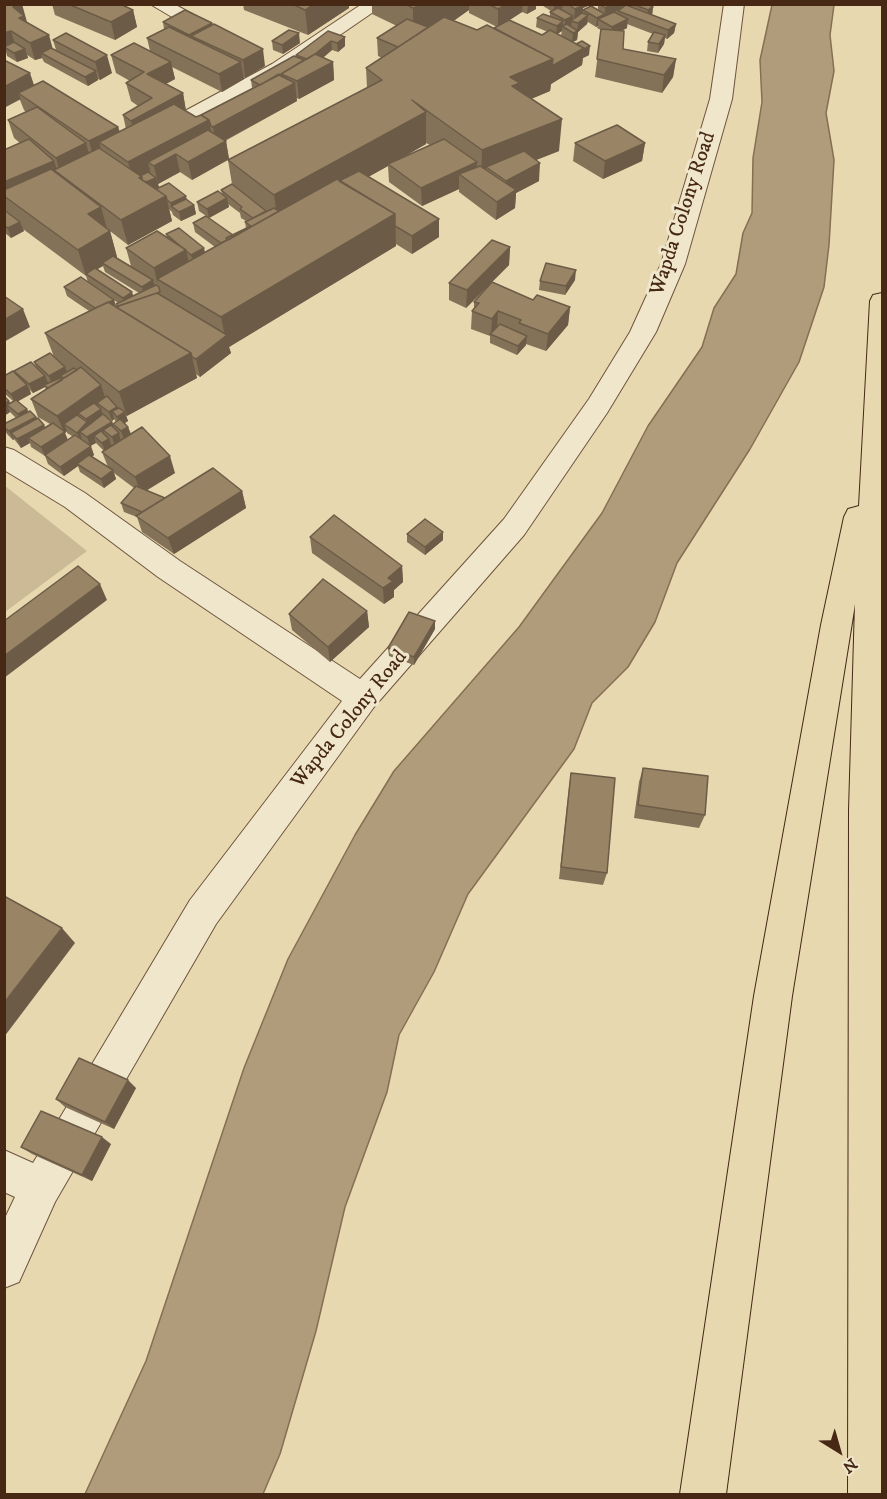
<!DOCTYPE html>
<style>
body{margin:0}
#map{position:relative;width:887px;height:1499px;overflow:hidden;background:#e7d8b0;font-family:"IM FELL DW Pica",serif}
canvas{display:block}
.frame{position:absolute;inset:0;border:6px solid #462815;pointer-events:none}
.north{position:absolute;left:809px;top:1421px;width:60px;height:60px;-webkit-text-stroke:4px #efe6cc;paint-order:stroke;rotate:143deg;font-size:16px;font-weight:700;line-height:24px;text-align:center;color:#462815}
.north::after{content:'';display:block;margin:auto;width:21px;height:27px;background:#462815;clip-path:polygon(50% 0,100% 100%,50% 72%,0 100%)}
</style>
<div id="map">
<canvas width="887" height="1499"></canvas>
<div class="frame"></div>
<div class="north">N</div>
</div>
<script>
const ctx = document.querySelector('canvas').getContext('2d');
ctx.lineJoin = 'round';
function paint(path, color) { ctx.fillStyle = color; ctx.fill(path, 'evenodd'); }
const toPath = rows => new Path2D(rows.map(r => 'M' + r).join(''));
function strokePath(path, color, width, dash) { ctx.strokeStyle = color; ctx.lineWidth = width; ctx.lineCap = dash ? 'butt' : 'round'; ctx.setLineDash(dash || []); ctx.stroke(path); }
function write(font, color, halo, rows, align = 'center') {
  ctx.font = font + ' "IM FELL DW Pica",serif'; ctx.lineWidth = 6; ctx.setLineDash([]); ctx.textBaseline = 'middle'; ctx.strokeStyle = halo; ctx.fillStyle = color; for (const [text, x, y, turn = 0] of rows) {
    ctx.save(); ctx.translate(x, y); ctx.rotate((+turn || 0) * Math.PI / 180); ctx.textAlign = isNaN(turn) ? turn : align; if (halo) ctx.strokeText(text, 0, 0); ctx.fillText(text, 0, 0); ctx.restore();
  }
}
paint(toPath([
 [4,485,87,551,5,612,4,612]
]), '#ccba96');
const water = toPath([
 [772,5,834,5,830,35,834,71,826,113,834,160,829,245,824,287,799,362,750,449,677,563,655,622,628,667,592,703,574,749,468,894,434,972,399,1035,387,1092,345,1207,316,1331,280,1454,263,1494,85,1494,146,1361,244,1068,288,959,355,835,394,771,519,627,602,513,648,426,702,347,714,308,736,274,743,233,752,213,753,158,762,102,760,60,772,5]
]);
paint(water, '#b09c7b');
strokePath(water, '#866e52', 1.5);
const street = toPath([
 [150,4,174,4,223,31,226,35,223,39,209,39,150,4],
 [362,4,385,4,286,72,162,142,146,142,143,137,146,132,272,64,362,4],
 [724,4,744,4,732,99,685,264,656,332,607,413,524,535,374,707,216,924,55,1202,19,1282,4,1288,4,1220,15,1197,4,1192,4,1150,33,1163,190,900,342,701,158,577,65,507,4,470,4,447,14,450,85,493,180,561,360,679,504,519,589,399,630,332,661,264,710,99,724,4]
]);
const highway = toPath([
 [882,293,882,1494,848,1494,849,810,855,604,792,996,726,1494,680,1494,754,996,821,625,844,517,848,509,859,506,870,301,873,295,882,293]
]);
strokePath(street, '#6e543c', 2);
strokePath(highway, '#462815', 2);
paint(street, '#efe6cc');
paint(highway, '#e7d8b0');
paint(toPath([
 [4,4,27,22,26,22,52,48,56,50,53,40,66,33,112,73,100,80,98,79,98,80,88,86,44,62,42,58,35,60,27,55,28,58,17,62,7,56,6,52,4,53],
 [52,4,120,4,133,10,137,27,115,40,55,15],
 [243,4,349,4,349,8,308,35,244,10],
 [372,4,536,4,536,9,527,14,522,12,510,20,542,35,548,32,536,27,537,18,550,17,550,12,551,11,540,4,592,4,583,8,583,10,598,10,598,4,625,4,625,6,629,7,629,4,647,4,653,7,652,15,676,24,674,33,667,39,665,38,664,44,658,53,647,51,648,42,653,34,627,24,627,28,621,31,623,49,676,59,673,77,662,93,595,77,601,30,597,28,598,26,596,27,588,22,587,24,578,32,577,40,573,42,576,44,582,41,589,55,583,58,582,65,551,84,550,91,531,99,559,151,536,160,539,181,516,193,515,208,496,220,459,192,459,189,422,206,389,182,388,166,368,177,439,237,412,254,396,244,396,246,229,347,231,353,200,377,196,374,197,378,126,416,128,421,125,423,128,427,131,434,175,473,146,490,165,498,242,491,246,508,174,554,142,532,137,517,124,512,121,503,134,488,114,473,116,479,104,488,80,472,78,466,64,476,48,464,45,456,31,447,30,443,21,448,14,439,13,440,7,434,4,429,4,424,16,418,10,412,4,416,4,396,10,403,13,401,4,393,4,376,15,374,14,371,36,367,34,362,54,357,45,333,89,311,67,296,64,287,88,282,86,276,23,229,24,231,11,238,4,232,4,210,6,212,4,207,4,150,20,143,14,138,8,120,26,112,24,110,4,60,34,85,118,127,120,132,126,129,123,115,138,106,131,101,126,83,130,81,116,73,111,55,150,51,147,38,164,29,163,22,212,23,212,25,265,66,245,78,243,77,244,79,222,92,172,67,175,79,166,84,183,93,186,111,196,117,252,88,251,80,296,57,296,55,328,31,345,37,345,46,338,52,332,50,323,58,333,62,334,80,299,99,296,98,297,101,225,141,226,141,229,159,367,88,366,68,382,58,378,56,377,38,397,26,372,14],
 [469,10,469,13,497,27,494,28,477,30,453,20],
 [562,31,561,35,567,39,557,34],
 [426,143,430,145,402,158,426,144],
 [228,160,232,184,221,190,222,194,197,202,199,211,209,218,229,207,228,204,240,213,241,218,246,221,245,222,246,228,233,235,193,223,195,232,215,247,205,252,166,234,167,238,126,248,131,266,116,257,117,257,110,231,128,245,172,221,169,209,172,212,173,215,181,221,196,214,194,205,186,199,186,196,155,188,159,187,158,184,180,172,192,180],
 [103,266,105,272,139,293,133,296,97,269],
 [114,300,118,303,116,304,117,307,116,306],
 [45,387,46,390,31,399,38,417,50,424,45,427,28,412,27,409,18,401,31,394,30,390,33,393],
 [103,414,112,421,114,419,116,422,113,424,115,429,112,422],
 [67,431,67,433,72,436,68,440,65,433],
 [96,443,104,451,102,452,108,467,92,457,94,455,90,446],
 [272,41,300,43,283,54,273,50],
 [575,143,645,143,642,161,603,179,573,161],
 [510,247,509,265,492,282,533,300,570,307,568,325,546,351,526,344,526,345,517,355,490,343,490,336,471,329,472,311,474,308,474,302,491,283,466,308,449,300,449,283],
 [575,280,565,295,539,290,540,281],
 [407,534,443,540,425,555,407,542],
 [310,537,402,566,403,582,394,590,394,597,384,604,312,553],
 [367,611,369,627,330,662,292,630,289,614],
 [435,621,435,629,414,665,389,656,388,648],
 [643,768,705,815,699,828,634,818,639,782],
 [571,773,607,873,603,885,559,879,569,787],
 [136,1088,114,1129,65,1107,56,1099],
 [111,1144,92,1181,32,1154,21,1147]
]), '#847258');
paint(toPath([
 [22,4,27,22,26,22,29,34,13,7],
 [314,4,349,4,349,8,308,35,305,10],
 [424,4,469,4,469,10,455,20,413,33,413,8],
 [507,4,523,4,522,12,498,27,498,9],
 [528,4,536,4,536,9,527,14],
 [554,4,563,4,562,9,554,13],
 [583,4,592,4,583,8,583,14,574,18,575,9],
 [613,4,625,4,624,8,598,19,598,26,596,27,597,18,605,14,605,8],
 [653,7,652,16,647,19,648,10],
 [133,10,137,27,115,40,111,22],
 [588,15,587,24,578,32,577,40,572,42,573,33,577,31,578,23],
 [573,16,571,26,564,29,565,20],
 [628,19,627,28,611,36,612,27],
 [563,21,562,31,556,35,557,26],
 [212,23,215,41,191,36,194,52,192,53,189,35],
 [676,24,674,33,667,39,668,30],
 [11,31,16,48,4,47,4,33],
 [299,33,300,43,283,54,282,45],
 [49,35,54,53,41,53,42,58,35,60,30,43],
 [665,35,664,44,658,53,659,44],
 [345,37,345,46,338,52,337,43],
 [331,41,332,50,310,68,309,59],
 [590,46,589,55,583,58,584,49],
 [584,48,582,65,551,84,550,91,519,104,510,77,553,59],
 [25,49,28,58,17,62,14,53],
 [263,49,265,66,245,78,243,60],
 [107,55,112,73,100,80,95,62],
 [676,59,673,77,662,93,664,75],
 [171,62,175,79,151,92,147,74],
 [241,62,244,79,222,92,219,74],
 [333,62,334,80,299,99,297,81],
 [96,71,98,80,88,86,85,77],
 [30,73,36,91,18,93,21,99,4,108,4,87],
 [295,83,297,101,216,145,213,127],
 [183,93,186,111,136,139,131,121],
 [426,112,426,144,389,165,388,164,388,166,341,192,278,223,274,195],
 [562,119,559,151,498,175,486,167,486,180,481,182,482,150],
 [209,120,214,146,176,154,180,172,158,184,154,166,148,162,152,179,156,178,159,187,146,193,134,188,128,162],
 [118,127,123,145,99,142,103,155,94,159,89,141],
 [226,141,229,159,192,180,188,162],
 [86,143,91,161,61,176,56,158],
 [645,143,642,161,603,179,605,161],
 [54,161,58,172,54,170,58,180,4,195,4,182],
 [477,162,476,180,459,174,459,189,422,206,421,188],
 [540,163,539,181,516,193,515,208,496,220,497,202,505,197,506,181],
 [166,196,172,221,128,245,121,220],
 [186,196,188,206,171,206,171,203],
 [227,198,229,207,209,218,207,209],
 [194,205,196,214,181,221,179,212],
 [101,207,108,232,88,214],
 [395,214,396,246,229,347,231,353,200,377,196,359,225,337,221,317],
 [439,219,439,237,412,254,412,236],
 [20,222,24,231,11,238,8,228],
 [110,231,117,257,104,265,102,263,103,266,87,275,86,274,86,276,78,250],
 [510,247,509,265,466,308,467,290],
 [204,248,206,257,194,264,191,255],
 [186,250,190,268,157,279,158,286,154,268],
 [576,270,575,280,565,295,566,286],
 [153,280,156,289,144,296,142,287],
 [132,292,135,301,125,307,123,298],
 [114,300,116,309,96,310],
 [570,307,568,325,546,351,548,334],
 [23,309,30,327,4,342,4,320],
 [498,311,497,329,491,334,492,319],
 [527,336,526,345,517,355,518,346],
 [191,353,197,378,127,416,119,392],
 [65,367,69,376,60,376,61,380,52,385,49,376],
 [45,376,49,385,44,385,45,387,33,393,29,384],
 [27,385,31,394,15,403,11,394],
 [101,385,107,403,97,403,99,408,78,413,81,421,64,424,67,431,65,433,68,441,45,456,41,447,64,432,57,416],
 [9,401,13,410,7,405,10,412,4,416,4,404],
 [117,407,119,415,125,412,128,421,120,426,117,417,112,411,114,419,112,421,109,412],
 [27,409,31,418,21,423,18,414],
 [101,409,104,418,89,428,86,419],
 [36,417,39,426,11,433,14,439,13,440,9,431],
 [87,422,90,431,80,432,82,440,81,442,77,433],
 [112,422,115,430,103,430,105,437,94,436,96,443,90,446,87,437],
 [44,425,48,433,28,438,30,443,21,448,17,439],
 [128,427,131,435,124,439,121,431],
 [119,433,121,442,115,446,112,437],
 [109,439,112,447,105,451,102,443],
 [91,446,94,455,79,465,77,464,78,466,64,476,60,467],
 [170,456,175,473,141,494,135,477],
 [113,470,116,479,104,488,101,479],
 [242,491,246,508,174,554,168,538],
 [443,532,443,540,425,555,425,547],
 [402,566,403,582,394,590,394,597,384,604,383,588,388,578],
 [100,584,107,600,4,678,4,656],
 [367,611,369,627,330,662,328,647],
 [435,621,435,629,414,665,414,657],
 [62,928,75,943,4,1037,4,1003],
 [128,1080,136,1088,114,1129,105,1122],
 [102,1137,111,1144,92,1181,82,1175]
]), '#6c5c47');
const building = toPath([
 [4,4,21,4,13,7,24,16,19,18,49,35,30,43,11,31,4,33,4,4],
 [68,4,120,4,133,10,111,22,68,4],
 [292,4,314,4,305,10,292,4],
 [405,4,424,4,413,8,405,4],
 [488,4,507,4,498,9,488,4],
 [568,4,583,4,584,5,575,9,568,4],
 [600,4,613,4,605,8,600,4],
 [633,4,647,4,653,7,648,10,633,4],
 [626,5,676,24,668,30,618,11,626,5],
 [591,6,605,14,597,18,583,10,591,6],
 [558,8,573,16,565,20,550,12,558,8],
 [185,10,212,23,189,35,163,22,185,10],
 [614,12,628,19,612,27,598,19,614,12],
 [582,13,588,15,578,23,571,21,582,13],
 [543,14,563,21,557,26,537,18,543,14],
 [444,17,477,30,487,25,553,59,510,77,520,83,512,86,562,119,482,150,412,100,426,112,274,195,228,160,382,80,366,68,444,17],
 [407,19,428,27,398,47,377,38,407,19],
 [509,20,542,35,550,30,584,48,552,66,553,59,494,28,509,20],
 [214,24,263,49,243,60,191,36,214,24],
 [567,24,578,31,573,33,562,26,567,24],
 [169,27,241,62,219,74,147,38,169,27],
 [601,29,624,31,623,49,676,59,664,75,597,59,601,29],
 [289,30,299,33,282,45,272,41,289,30],
 [328,31,345,37,337,43,331,41,315,54,307,59,296,55,328,31],
 [654,32,665,35,659,44,648,42,654,32],
 [66,33,107,55,95,62,53,40,66,33],
 [582,41,590,46,584,49,583,48,584,48,576,44,582,41],
 [14,42,25,49,14,53,4,47,14,42],
 [134,43,171,62,147,74,183,93,131,121,123,115,152,98,126,83,144,72,111,55,134,43],
 [51,48,96,71,85,77,41,53,51,48],
 [315,54,333,62,297,81,281,74,315,54],
 [294,56,304,60,281,74,282,76,279,74,260,85,251,80,294,56],
 [4,60,30,73,4,87,4,60],
 [279,75,295,83,213,127,211,126,209,120,201,115,279,75],
 [43,81,118,127,89,141,18,93,43,81],
 [174,104,196,117,201,115,209,120,128,162,99,142,174,104],
 [37,107,86,143,56,158,8,120,37,107],
 [617,125,645,143,605,161,575,143,617,125],
 [208,130,226,141,188,162,176,154,154,166,148,162,208,130],
 [29,139,54,161,4,182,4,150,29,139],
 [444,139,477,162,421,188,388,164,444,139],
 [99,148,142,177,139,178,166,196,121,220,54,170,99,148],
 [524,151,540,163,506,181,486,167,524,151],
 [480,166,516,190,497,202,459,174,480,166],
 [51,169,101,207,88,214,110,231,78,250,4,196,4,190,51,169],
 [359,171,439,219,412,236,395,226,395,214,339,181,359,171],
 [148,172,156,178,146,182,142,180,142,177,140,176,148,172],
 [337,179,395,214,221,317,157,279,337,179],
 [169,183,186,196,171,203,167,200,166,196,156,189,169,183],
 [232,184,266,211,253,218,240,209,242,207,221,190,232,184],
 [218,191,227,198,207,209,197,202,218,191],
 [186,199,194,205,179,212,171,206,186,199],
 [274,208,279,211,228,240,226,238,251,226,245,222,274,208],
 [4,210,20,222,8,228,4,226,4,210],
 [206,216,233,235,226,238,227,240,221,243,193,223,206,216],
 [179,228,204,248,191,255,166,234,179,228],
 [157,231,186,250,154,268,126,248,157,231],
 [492,240,510,247,467,290,449,283,492,240],
 [113,256,153,280,142,287,102,263,113,256],
 [546,263,576,270,566,286,540,281,546,263],
 [95,268,132,292,123,298,86,274,95,268],
 [81,277,114,300,95,308,64,287,81,277],
 [492,282,533,300,537,295,570,307,548,334,519,323,521,320,498,311,492,319,472,311,479,303,474,302,492,282],
 [156,285,159,287,160,292,118,306,116,304,156,285],
 [157,293,227,335,196,359,192,357,191,353,116,307,157,293],
 [4,296,23,309,4,320,4,296],
 [108,302,191,353,119,392,45,333,108,302],
 [500,324,527,336,518,346,490,334,500,324],
 [50,353,65,367,49,376,34,362,50,353],
 [31,362,45,376,29,384,14,371,31,362],
 [81,367,101,385,57,416,31,399,81,367],
 [74,368,77,370,64,378,60,376,74,368],
 [13,371,27,385,11,394,4,388,4,376,13,371],
 [60,378,62,380,48,388,44,385,60,378],
 [4,396,9,401,4,404,4,396],
 [107,396,117,407,109,412,97,403,107,396],
 [16,400,27,409,18,414,7,405,16,400],
 [94,403,101,409,86,419,78,413,94,403],
 [119,408,125,412,117,417,112,411,119,408],
 [30,411,36,417,9,431,4,427,4,424,30,411],
 [103,414,112,422,87,437,80,432,103,414],
 [77,415,87,422,77,433,64,424,77,415],
 [38,418,44,425,17,439,11,433,38,418],
 [120,419,128,427,121,431,113,424,120,419],
 [53,423,65,432,41,447,28,438,53,423],
 [111,425,119,433,112,437,103,430,111,425],
 [142,427,170,456,135,477,102,452,142,427],
 [101,431,109,439,102,443,94,436,101,431],
 [75,435,91,446,60,467,45,455,75,435],
 [89,455,113,470,101,479,77,464,89,455],
 [213,468,242,491,168,538,136,516,213,468],
 [136,486,165,498,142,512,121,503,136,486],
 [334,515,402,566,388,578,393,581,383,588,310,537,334,515],
 [425,519,443,532,425,547,407,534,425,519],
 [78,566,100,584,4,656,4,621,78,566],
 [323,579,367,611,328,647,289,614,323,579],
 [409,612,435,621,414,657,388,648,409,612],
 [643,768,708,776,705,815,638,805,643,768],
 [571,773,615,778,607,873,561,867,571,773],
 [4,896,62,928,4,1003,4,896],
 [79,1058,128,1080,105,1122,56,1099,79,1058],
 [41,1111,102,1137,82,1175,21,1147,41,1111]
]);
paint(building, '#9a8466');
strokePath(building, '#6c5c47', 1.5);
write('21px', '#462815', '#efe6cc', [
 ["Wapda Colony Road",684,214,-72],
 ["Wapda Colony Road",350,720,-51]
]);
</script>
